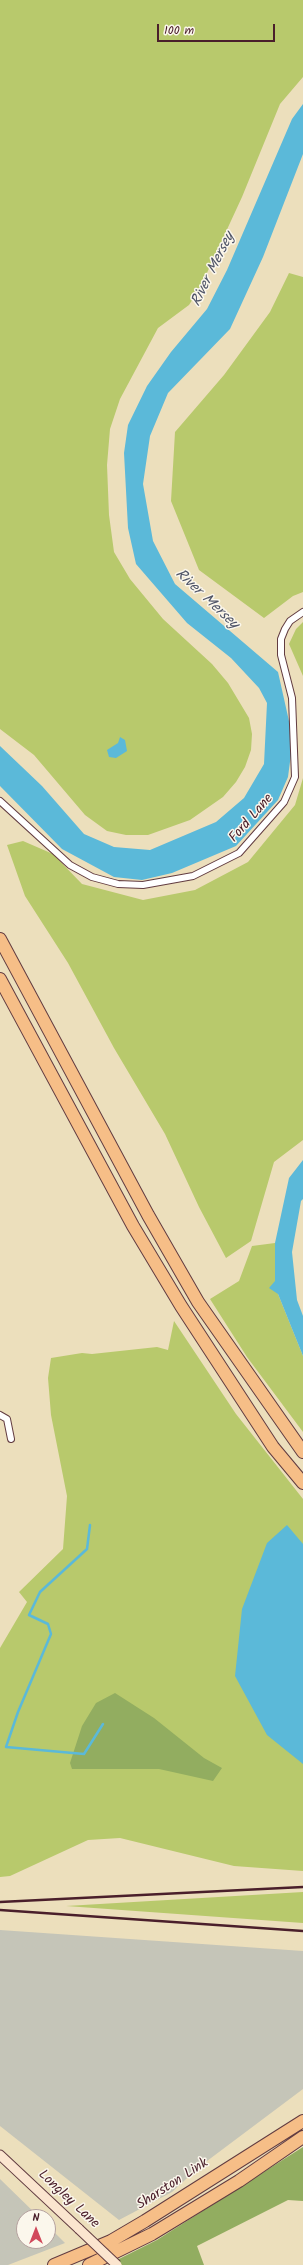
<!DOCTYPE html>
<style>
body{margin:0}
#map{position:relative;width:303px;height:2265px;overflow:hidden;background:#ecdfbc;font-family:Kalam,sans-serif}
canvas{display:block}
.north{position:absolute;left:16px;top:2209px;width:40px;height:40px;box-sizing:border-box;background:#fbf7ec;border:1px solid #b4a19f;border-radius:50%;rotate:0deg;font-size:11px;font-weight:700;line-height:16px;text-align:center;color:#4a1f2b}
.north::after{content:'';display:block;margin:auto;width:14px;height:18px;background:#d1495b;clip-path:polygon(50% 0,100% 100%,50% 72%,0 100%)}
.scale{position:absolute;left:157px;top:24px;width:118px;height:18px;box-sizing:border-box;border:2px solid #4a1f2b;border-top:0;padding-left:5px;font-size:12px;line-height:14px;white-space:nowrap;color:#4a1f2b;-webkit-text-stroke:3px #fbf7ec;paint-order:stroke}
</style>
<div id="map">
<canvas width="303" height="2265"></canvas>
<div class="north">N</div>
<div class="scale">100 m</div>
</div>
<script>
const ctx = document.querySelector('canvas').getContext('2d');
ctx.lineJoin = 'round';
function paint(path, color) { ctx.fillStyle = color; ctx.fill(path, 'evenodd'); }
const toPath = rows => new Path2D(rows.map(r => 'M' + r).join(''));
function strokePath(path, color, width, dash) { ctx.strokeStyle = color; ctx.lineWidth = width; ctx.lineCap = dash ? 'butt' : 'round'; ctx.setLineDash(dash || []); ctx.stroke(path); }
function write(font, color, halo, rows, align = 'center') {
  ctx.font = font + ' Kalam,sans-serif'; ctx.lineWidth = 3; ctx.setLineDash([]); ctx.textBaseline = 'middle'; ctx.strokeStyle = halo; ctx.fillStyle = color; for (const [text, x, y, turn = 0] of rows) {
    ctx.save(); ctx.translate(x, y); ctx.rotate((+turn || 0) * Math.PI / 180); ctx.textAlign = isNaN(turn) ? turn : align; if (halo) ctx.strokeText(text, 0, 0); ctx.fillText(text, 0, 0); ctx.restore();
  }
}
paint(toPath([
 [0,1930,303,1951,303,2089,199,2167,172,2192,119,2220,0,2126],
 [0,2179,39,2217,24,2217,24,2241,48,2241,48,2226,65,2243,8,2265,0,2265]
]), '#c5c5b8');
paint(toPath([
 [0,0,303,0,303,77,280,104,242,197,200,288,189,305,158,328,120,399,110,429,107,465,109,515,114,552,130,579,163,619,212,664,228,683,249,718,252,734,251,750,245,767,236,782,223,797,190,820,148,835,126,835,107,831,85,815,34,755,0,729],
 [289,273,303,277,303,592,293,596,264,618,199,570,171,501,175,432,224,375,270,312],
 [303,622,303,676,289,644,296,629],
 [303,778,303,1140,274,1162,251,1241,226,1258,199,1207,165,1134,114,1048,68,963,25,896,7,845,23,841,53,854,82,884,143,900,195,890,248,862,295,805],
 [275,1243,275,1281,278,1294,303,1356,303,1432,247,1357,210,1299,239,1281,252,1246],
 [174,1321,236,1414,303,1499,303,1871,234,1866,120,1838,88,1840,10,1876,0,1877,0,1648,27,1602,19,1592,63,1549,67,1496,51,1415,48,1378,51,1358,82,1353,92,1354,157,1347,168,1350],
 [303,1892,303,1923,66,1906]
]), '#b8c96c');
paint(toPath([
 [115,1693,154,1718,204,1758,222,1768,213,1781,159,1769,72,1769,70,1763,82,1726,96,1703],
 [303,2147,303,2201,288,2200,197,2246,204,2265,122,2265,117,2260,157,2240]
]), '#92ad60');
paint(toPath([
 [303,104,303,154,263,257,230,329,168,393,150,436,143,484,153,541,175,584,278,672,293,739,288,777,278,800,236,846,172,873,142,880,114,877,62,849,0,786,0,746,42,786,84,834,114,847,150,850,216,822,244,798,264,764,267,703,259,688,231,658,187,623,136,564,128,528,124,453,128,425,147,386,171,352,207,309,227,270,292,119],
 [120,737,125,740,127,751,116,758,109,757,107,750,118,743],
 [303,1160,303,1199,301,1201,292,1252,297,1300,303,1316,303,1356,278,1294,269,1288,275,1281,275,1243,289,1178],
 [287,1525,303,1544,303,1764,267,1735,235,1676,242,1609,267,1543]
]), '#5bb9d9');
strokePath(toPath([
 [90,1525,87,1549,40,1592,29,1615,48,1624,51,1634,18,1712,6,1747,84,1754,103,1724]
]), '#5bb9d9', 2.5);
const minor = toPath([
 [0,801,70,865,92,877,118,884,143,885,193,876,239,853,284,802,295,777,292,698,281,655,281,639,285,629,290,621,303,612],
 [0,1415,7,1419,11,1439]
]);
const secondary = toPath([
 [0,2155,79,2229]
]);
const motorway = toPath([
 [0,939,148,1215,198,1302,303,1452],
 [0,979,133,1226,181,1306,273,1447,303,1483],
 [54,2265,111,2241,145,2221,303,2121],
 [89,2265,152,2234,239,2181,303,2137]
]);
strokePath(minor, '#623c41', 8);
strokePath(secondary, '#623c41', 11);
strokePath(motorway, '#623c41', 14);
strokePath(minor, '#fff', 6);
strokePath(secondary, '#fbe5cf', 9);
strokePath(motorway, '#f6be87', 12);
strokePath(toPath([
 [0,1902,303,1887],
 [0,1910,303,1931]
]), '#4a1f2b', 2.5);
const secondaryBridge = toPath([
 [79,2229,117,2265]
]);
strokePath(secondaryBridge, '#623c41', 11, []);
strokePath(secondaryBridge, '#fbe5cf', 9);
write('14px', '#4a1f2b', '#fbf7ec', [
 ["Ford Lane",252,819,-49],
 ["Sharston Link",173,2185,-33],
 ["Longley Lane",68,2200,43]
]);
write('italic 15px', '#505568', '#fbf7ec', [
 ["River Mersey",214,270,-64],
 ["River Mersey",206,600,43]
]);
</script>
